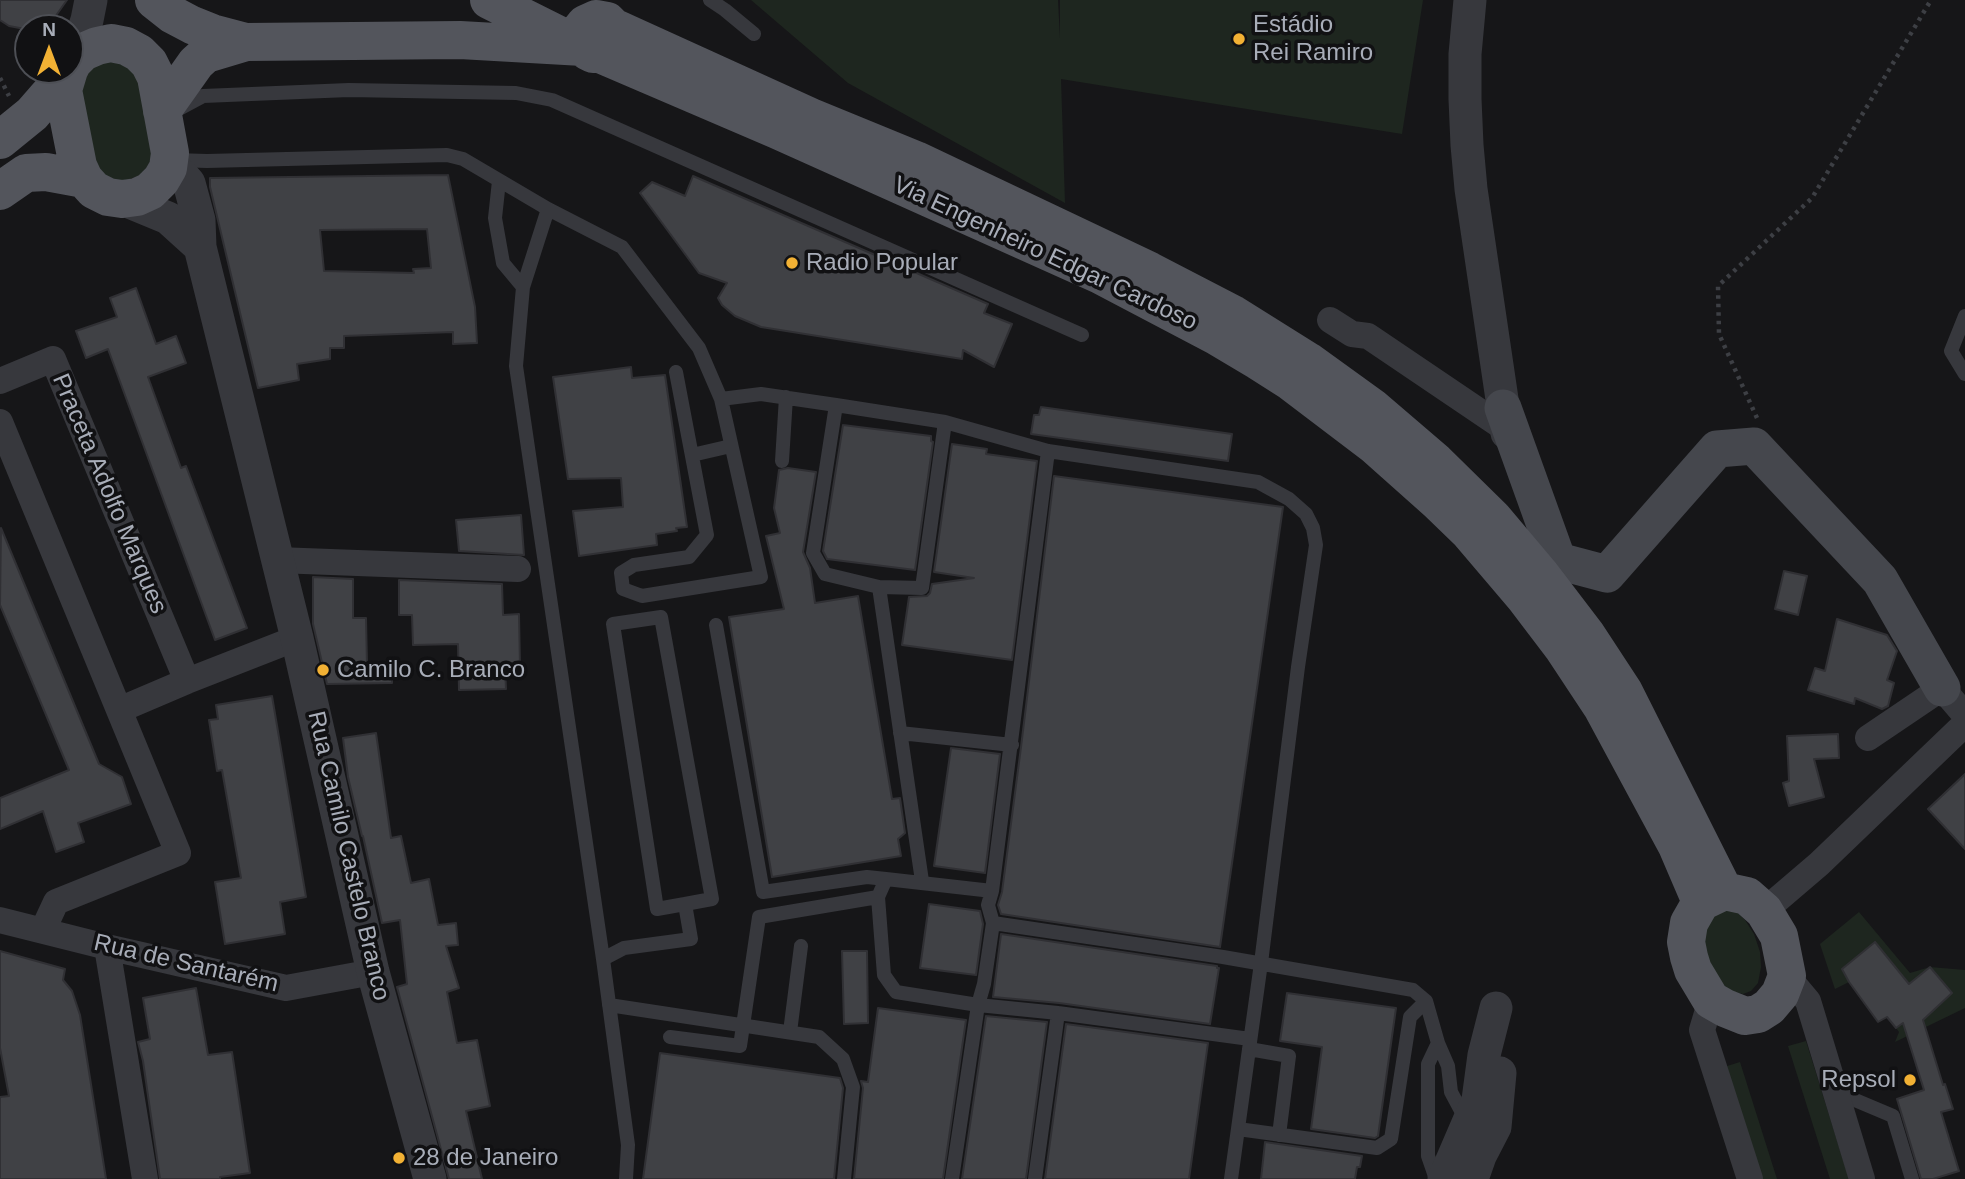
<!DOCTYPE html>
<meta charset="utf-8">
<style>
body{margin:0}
#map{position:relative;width:1965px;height:1179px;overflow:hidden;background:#161618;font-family:Arial,sans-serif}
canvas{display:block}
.north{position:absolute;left:14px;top:14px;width:70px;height:70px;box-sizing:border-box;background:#111113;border:2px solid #4d4f55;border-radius:50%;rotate:0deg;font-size:19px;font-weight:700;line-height:28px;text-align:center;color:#a8adb8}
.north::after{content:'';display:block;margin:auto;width:24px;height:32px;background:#f2b134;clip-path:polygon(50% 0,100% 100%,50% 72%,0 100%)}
</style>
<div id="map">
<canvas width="1965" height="1179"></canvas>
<div class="north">N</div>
</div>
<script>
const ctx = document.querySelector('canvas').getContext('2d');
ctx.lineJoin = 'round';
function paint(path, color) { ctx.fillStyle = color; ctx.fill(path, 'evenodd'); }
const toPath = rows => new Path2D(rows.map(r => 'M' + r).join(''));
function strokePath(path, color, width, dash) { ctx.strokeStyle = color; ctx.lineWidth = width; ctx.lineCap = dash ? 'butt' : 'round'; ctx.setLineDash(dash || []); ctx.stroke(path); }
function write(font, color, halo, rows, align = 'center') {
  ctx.font = font + ' Arial,sans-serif'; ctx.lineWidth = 7; ctx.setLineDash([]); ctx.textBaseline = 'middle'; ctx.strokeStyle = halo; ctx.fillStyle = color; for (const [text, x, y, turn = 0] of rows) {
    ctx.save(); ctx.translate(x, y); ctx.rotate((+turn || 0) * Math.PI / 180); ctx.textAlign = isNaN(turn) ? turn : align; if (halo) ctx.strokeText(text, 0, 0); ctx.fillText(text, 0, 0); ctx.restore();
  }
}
paint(toPath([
 [751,0,1058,0,1060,39,1060,0,1423,0,1402,134,1061,79,1065,203,848,83],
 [111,57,139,71,152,158,147,167,140,175,130,179,119,181,109,179,92,166,79,80,84,71],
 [1712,907,1735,910,1745,920,1754,934,1760,952,1761,967,1758,983,1751,991,1743,994,1731,991,1721,984,1705,960,1704,917],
 [1859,912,1910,973,1930,967,1965,970,1965,1008,1895,1042,1899,1032,1896,1028,1928,1007,1933,1010,1951,993,1909,984,1875,942,1842,969,1849,982,1835,989,1820,944],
 [1806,1041,1849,1179,1830,1179,1788,1046],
 [1740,1062,1777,1179,1759,1179,1724,1067]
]), '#1e261f');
const building = toPath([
 [0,0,67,0,55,17,41,26,25,29,9,26,0,20,0,0],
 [448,175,475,307,477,343,453,344,453,332,344,336,344,348,330,348,330,359,297,364,299,380,258,388,210,187,210,178,448,175],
 [427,229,431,268,413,269,414,273,324,271,320,230,427,229],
 [693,176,988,304,984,313,1012,324,994,367,963,350,962,359,761,327,735,316,722,305,718,298,727,283,699,273,640,193,652,182,685,196,693,176],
 [136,288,156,344,176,336,186,363,148,377,181,468,186,466,247,628,215,640,108,349,86,358,76,331,117,317,110,298,136,288],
 [631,367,632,378,665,375,687,527,676,528,677,531,656,534,657,545,579,556,573,511,623,507,621,478,568,479,553,377,631,367],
 [1041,407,1232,434,1228,461,1031,434,1034,415,1039,415,1041,407],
 [843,425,931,436,931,441,933,442,915,570,827,559,823,551,843,425],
 [952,444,987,449,986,454,1037,461,1012,660,902,645,909,597,927,596,930,593,932,584,974,578,934,572,952,444],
 [788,468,816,472,803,552,810,568,815,603,858,596,892,799,900,798,905,833,898,839,901,856,772,877,729,617,784,609,766,536,780,533,774,508,779,470,788,468],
 [1054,476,1283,507,1220,947,1001,914,998,905,1002,892,1021,747,1054,476],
 [521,515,524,555,459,551,456,520,521,515],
 [1,528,99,764,122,777,131,804,78,823,84,842,56,852,43,811,0,829,0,798,69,770,0,605,1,528],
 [1784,571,1807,576,1798,615,1775,609,1784,571],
 [313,577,353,579,353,618,366,618,367,665,392,664,392,683,327,684,313,624,313,577],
 [399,580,502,584,503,615,519,614,520,667,505,667,506,689,459,690,458,644,413,645,412,615,399,615,399,580],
 [1837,619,1887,635,1897,651,1887,680,1894,683,1888,706,1882,709,1855,698,1854,704,1808,690,1815,668,1825,671,1837,619],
 [272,696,306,897,280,902,285,934,225,944,215,882,241,878,222,770,217,771,209,720,218,719,216,705,272,696],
 [376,733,391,838,401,836,411,883,429,879,438,925,456,923,458,945,446,946,459,988,447,992,457,1043,477,1040,490,1106,466,1111,482,1179,449,1179,397,987,407,984,400,920,382,923,363,836,362,836,348,777,343,738,376,733],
 [1838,734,1839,758,1814,759,1824,797,1789,806,1783,783,1789,781,1787,736,1838,734],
 [951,748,1000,754,985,873,934,866,951,748],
 [1965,774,1965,849,1928,809,1965,774],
 [929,904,980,911,983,924,976,975,920,968,929,904],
 [1001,934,1217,966,1217,968,1219,968,1210,1024,1059,1003,993,997,1001,934],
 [1875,942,1909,984,1930,967,1952,993,1923,1020,1943,1085,1945,1084,1953,1109,1941,1112,1959,1171,1933,1179,1921,1179,1897,1099,1924,1090,1903,1023,1896,1028,1887,1017,1878,1022,1849,982,1842,969,1875,942],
 [0,951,65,969,63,980,72,991,80,1015,106,1179,0,1179,0,1097,9,1096,0,1048,0,951],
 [842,951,867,951,868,1023,844,1024,842,951],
 [196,988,208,1055,232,1052,250,1173,220,1177,220,1179,160,1179,143,1061,138,1042,150,1039,143,998,196,988],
 [1287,993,1396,1008,1378,1136,1375,1138,1311,1129,1322,1047,1280,1041,1287,993],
 [878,1008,966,1020,943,1179,854,1179,863,1088,861,1081,868,1082,878,1008],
 [986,1016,1047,1022,1026,1179,962,1179,986,1016],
 [1066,1024,1208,1043,1189,1179,1045,1179,1066,1024],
 [660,1053,840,1078,843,1088,834,1179,643,1179,660,1053],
 [1265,1142,1362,1156,1360,1167,1357,1167,1355,1179,1261,1179,1265,1142]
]);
paint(building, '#404145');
strokePath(building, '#303034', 2);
strokePath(toPath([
 [0,78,9,96],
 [1757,418,1719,334,1718,286,1812,198,1931,0]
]), '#3d3f44', 4.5, [3.5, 5]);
strokePath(toPath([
 [710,0,725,10,754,34],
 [175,111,203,96,349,90,516,93,552,100,1082,335],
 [174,160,207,161,447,155,463,159,548,209,622,247,699,348,721,399,761,577,642,596,623,589,621,573,634,565,689,557,707,535,676,372],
 [499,181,495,218,503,263,523,287],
 [548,209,523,287,516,366,603,959,628,1145,626,1179],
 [1965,316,1951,351,1965,374],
 [721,399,761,394,836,405],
 [945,422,1048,451,1258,482,1289,499,1306,514,1313,528,1316,545,1298,667,1261,963,1231,1179],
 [692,455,731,446],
 [782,461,786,397],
 [879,587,922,588,945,422,836,405,813,553,825,574,879,587,922,881],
 [716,625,763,892,867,877,886,879],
 [900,733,1012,745],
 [992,891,1048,451],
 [878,897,884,975,896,992,978,1005,1058,1013,1250,1039],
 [603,959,624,948,691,939,685,904,712,899,661,617,613,624,657,909,685,904],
 [609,1005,819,1037,843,1059,853,1087,844,1179],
 [790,1032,801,946],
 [670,1037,740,1046,759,917,878,897,886,879,992,891,988,905,993,923,1223,957,1413,990,1426,1001,1438,1043],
 [1249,1049,1289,1056,1279,1135],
 [1836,1092,1893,1116,1912,1179],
 [1238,1129,1377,1148,1391,1139,1410,1017,1426,1001],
 [952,1179,978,1005,984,984,993,923],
 [1035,1179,1058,1013],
 [1436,1179,1428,1156,1428,1064,1438,1043,1448,1066,1451,1092,1467,1122]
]), '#37383d', 14);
strokePath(toPath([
 [1330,320,1352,334,1368,336,1507,430],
 [0,381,53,359,187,681],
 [0,422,119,710],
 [277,560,518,569],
 [1868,738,1942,688,1965,715],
 [1764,911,1819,864,1965,724],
 [0,920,107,947,286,988,373,972],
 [43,930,56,902,178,853,119,710,187,681,297,638],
 [107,947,145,1179],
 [1787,976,1808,1001,1862,1179],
 [1711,1000,1702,1030,1750,1179]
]), '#37383d', 26);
strokePath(toPath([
 [1470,0,1465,54,1465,99,1467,145,1471,189,1507,433],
 [73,62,87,20,91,0],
 [168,168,182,175,189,183,199,220,200,247,297,638,373,972,430,1179],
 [122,199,168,218,200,247],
 [1444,1179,1478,1100,1484,1055,1496,1008],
 [1472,1179,1480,1156,1495,1127,1500,1073]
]), '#37383d', 33);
strokePath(toPath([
 [1503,408,1558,561,1607,574,1717,449,1754,446,1880,580,1942,688]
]), '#45474d', 37);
strokePath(toPath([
 [154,0,173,15,192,25,212,33,246,42,460,40,583,47],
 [489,0,569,40],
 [69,70,63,90,78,166,84,179,94,190,108,197,122,199,137,197,150,191,161,180,168,168,170,153,156,77,149,63,139,53,126,46,111,43,97,46,83,52,73,62,70,68],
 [162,111,196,63,206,54,246,42],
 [0,140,32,114,66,75],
 [0,191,26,173,46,172,84,179],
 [1724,891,1747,896,1764,911,1779,936,1787,976,1780,994,1769,1007,1758,1014,1745,1016,1725,1008,1711,1000,1693,970,1689,957,1686,942,1689,923,1701,902,1724,891],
 [1701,902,1677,846,1602,707,1563,648,1525,598,1468,531,1438,502,1374,445,1291,382,1258,361,1216,336,1100,275,777,130,600,54,593,54,587,51,580,41,581,29,585,24,596,19,607,21,613,27,811,117,916,160,1150,271,1233,314,1308,361,1373,408,1436,462,1493,518,1541,575,1586,634,1624,692,1724,891]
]), '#53555c', 38);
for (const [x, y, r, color] of [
 [1239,39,7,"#f2b134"],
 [792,263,7,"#f2b134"],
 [323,670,7,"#f2b134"],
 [1910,1080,7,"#f2b134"],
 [399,1158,7,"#f2b134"]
]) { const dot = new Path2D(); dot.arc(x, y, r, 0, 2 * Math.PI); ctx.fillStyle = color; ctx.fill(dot); strokePath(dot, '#111113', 2.5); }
write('24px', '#a8adb8', '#111113', [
 ["Estádio",1253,25],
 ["Rei Ramiro",1253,53],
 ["Radio Popular",806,263],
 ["Camilo C. Branco",337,670],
 ["Repsol",1896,1080,"right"],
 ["28 de Janeiro",413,1158]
], 'left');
write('24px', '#a8adb8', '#111113', [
 ["Via Engenheiro Edgar Cardoso",1045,254,25],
 ["Praceta Adolfo Marques",109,494,67],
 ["Rua Camilo Castelo Branco",348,856,77],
 ["Rua de Santarém",186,964,13]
]);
</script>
